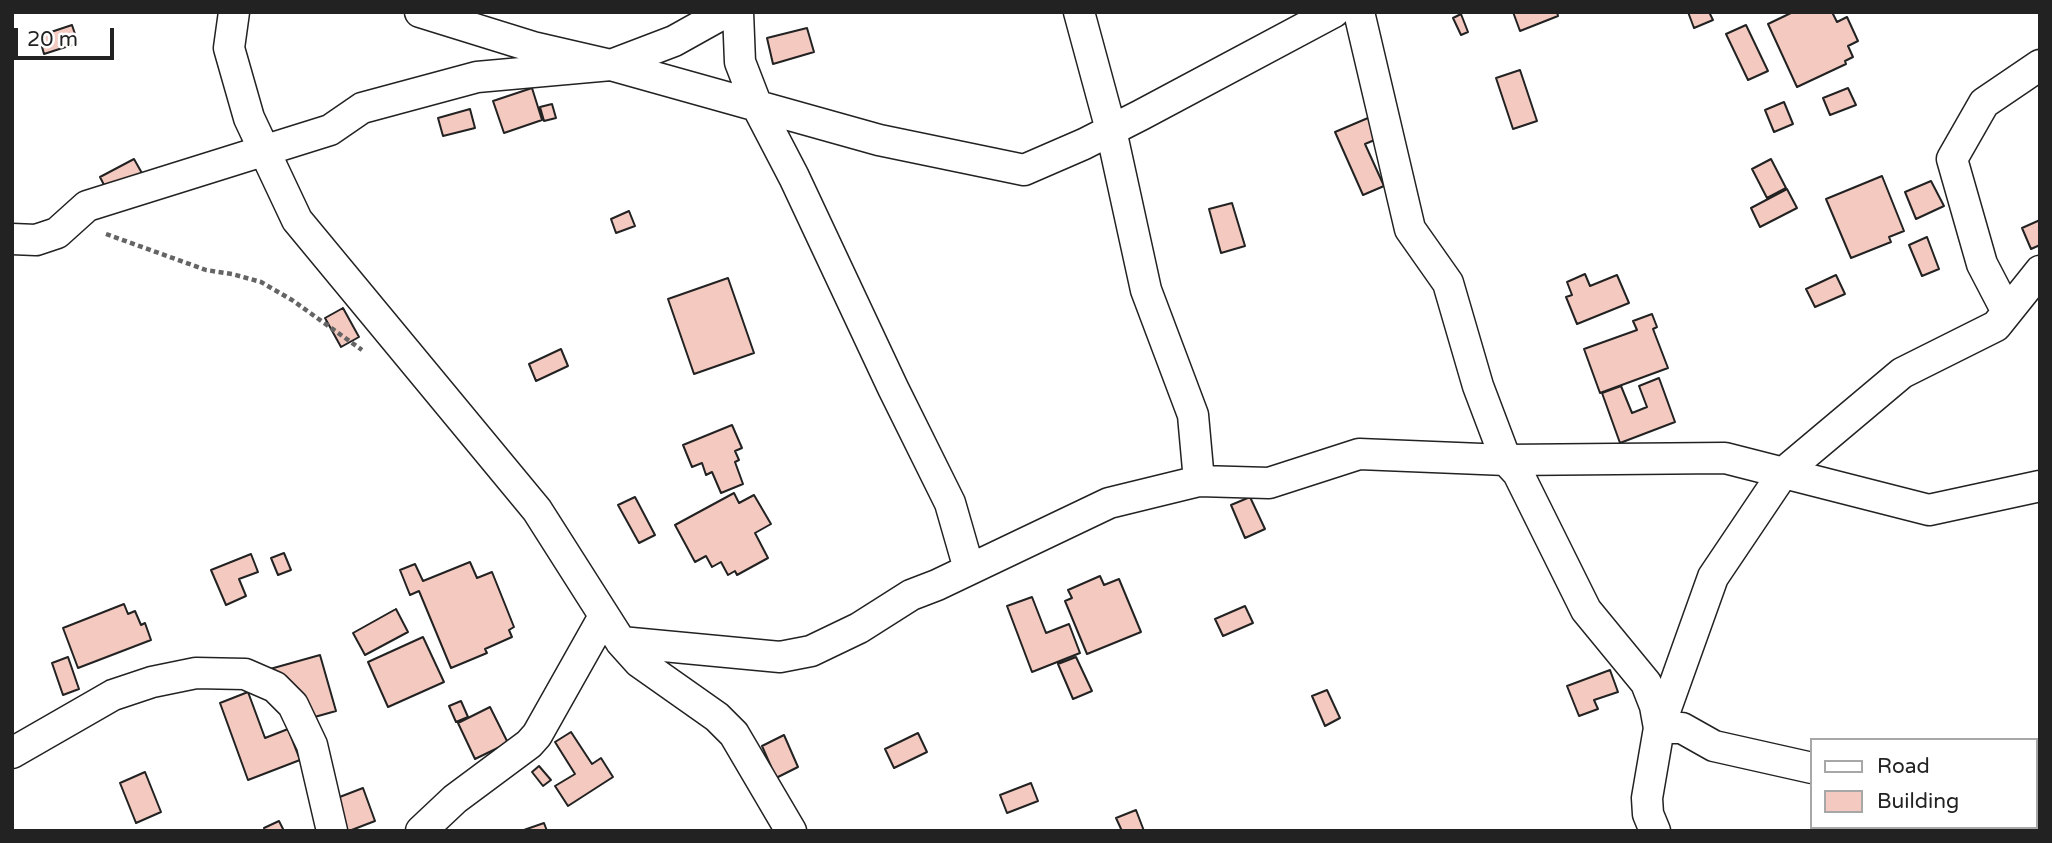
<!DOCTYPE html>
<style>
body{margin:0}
#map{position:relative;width:2052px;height:843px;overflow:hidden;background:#fff;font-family:"Varela Round",sans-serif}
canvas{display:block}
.frame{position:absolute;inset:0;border:14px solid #222;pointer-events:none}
.legend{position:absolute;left:1810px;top:738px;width:228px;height:91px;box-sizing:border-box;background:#fff;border:2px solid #a7a7a7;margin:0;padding:9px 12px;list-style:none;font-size:21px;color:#222}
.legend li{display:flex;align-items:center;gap:14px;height:35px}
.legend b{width:35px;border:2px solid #a7a7a7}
.scale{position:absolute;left:14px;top:28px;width:100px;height:32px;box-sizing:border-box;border:4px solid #222;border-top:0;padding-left:9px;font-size:21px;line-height:24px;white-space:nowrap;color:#222;-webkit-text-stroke:5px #fff;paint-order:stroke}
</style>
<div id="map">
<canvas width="2052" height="843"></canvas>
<div class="frame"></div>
<ul class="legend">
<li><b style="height:9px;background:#fff"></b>Road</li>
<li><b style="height:19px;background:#f3c9c0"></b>Building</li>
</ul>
<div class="scale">20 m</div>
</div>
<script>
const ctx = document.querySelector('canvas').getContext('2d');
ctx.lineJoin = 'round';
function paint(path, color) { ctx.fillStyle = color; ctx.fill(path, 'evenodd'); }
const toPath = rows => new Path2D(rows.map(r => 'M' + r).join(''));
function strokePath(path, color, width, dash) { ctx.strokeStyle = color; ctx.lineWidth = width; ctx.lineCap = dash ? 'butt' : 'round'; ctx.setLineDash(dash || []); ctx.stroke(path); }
const building = toPath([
 [1513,12,1557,12,1558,16,1520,31,1513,12],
 [1688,12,1709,12,1713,20,1694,28,1688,12],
 [1793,12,1832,12,1837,22,1847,17,1858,41,1848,46,1853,57,1845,61,1846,64,1797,87,1768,24,1793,12],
 [1461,14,1468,32,1461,35,1453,18,1461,14],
 [72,25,78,43,44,54,39,36,72,25],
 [1746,25,1768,71,1748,80,1726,34,1746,25],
 [807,28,814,52,773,64,767,38,807,28],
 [1520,70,1537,121,1513,129,1496,78,1520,70],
 [532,88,542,120,504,133,493,101,532,88],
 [1848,88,1856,105,1830,115,1823,98,1848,88],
 [1784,102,1793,124,1774,132,1765,110,1784,102],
 [552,104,556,118,544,121,540,107,552,104],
 [470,109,475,128,443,136,438,118,470,109],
 [1375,115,1384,136,1365,144,1384,186,1363,195,1335,132,1375,115],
 [134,159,143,175,108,193,100,177,134,159],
 [1771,159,1786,188,1767,198,1752,169,1771,159],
 [1882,176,1904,231,1889,237,1891,242,1851,258,1826,199,1882,176],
 [1931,181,1944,206,1916,219,1905,192,1931,181],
 [1787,189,1797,208,1760,227,1751,208,1787,189],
 [1232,203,1245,246,1221,253,1209,209,1232,203],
 [629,211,635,226,616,233,611,219,629,211],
 [2040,220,2040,245,2031,249,2022,228,2040,220],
 [1927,237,1939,269,1922,276,1909,245,1927,237],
 [1585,274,1590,286,1617,275,1629,303,1577,324,1566,297,1572,295,1567,282,1585,274],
 [1836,275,1845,294,1815,307,1806,289,1836,275],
 [728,278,754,353,694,374,668,299,728,278],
 [343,308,359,337,341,347,325,318,343,308],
 [1652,314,1657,327,1653,329,1668,368,1600,393,1584,349,1637,330,1633,321,1652,314],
 [561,349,568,366,536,381,529,364,561,349],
 [1659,378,1675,422,1620,443,1602,393,1621,386,1632,413,1647,407,1639,386,1659,378],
 [732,425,742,448,735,451,739,460,735,462,743,484,721,493,712,472,706,475,702,463,692,467,683,445,732,425],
 [734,493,739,503,754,495,771,524,755,533,768,558,737,575,735,571,728,575,721,562,712,567,706,556,695,562,675,525,734,493],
 [635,497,655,535,639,543,618,505,635,497],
 [1250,497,1265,529,1245,538,1231,505,1250,497],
 [284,553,291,570,278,575,271,558,284,553],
 [251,554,258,572,239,579,246,596,226,605,211,570,251,554],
 [470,562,477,578,492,572,514,627,509,630,512,637,485,649,487,653,451,668,419,591,410,595,400,570,415,564,423,581,470,562],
 [1100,576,1104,585,1119,579,1141,632,1087,654,1065,601,1072,598,1068,590,1100,576],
 [1032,597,1046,633,1069,624,1080,653,1032,672,1007,606,1032,597],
 [124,604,128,614,135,611,141,625,145,623,151,640,78,668,63,628,124,604],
 [1245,606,1253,623,1223,636,1215,619,1245,606],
 [396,609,408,632,365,655,353,633,396,609],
 [423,637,444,682,388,707,368,662,423,637],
 [320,655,336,711,286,725,270,669,320,655],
 [68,657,79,689,63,695,52,663,68,657],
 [1076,657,1092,691,1073,699,1058,664,1076,657],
 [1610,670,1618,692,1594,700,1598,709,1579,716,1567,686,1610,670],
 [1327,690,1340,718,1325,726,1312,696,1327,690],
 [248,692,265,738,288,729,300,760,248,780,220,703,248,692],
 [461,701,468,717,456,722,449,706,461,701],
 [490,707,508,743,475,759,458,723,490,707],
 [571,732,592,764,601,758,613,777,568,806,555,786,575,774,555,742,571,732],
 [918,733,927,752,894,768,885,749,918,733],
 [784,735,798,767,776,778,762,746,784,735],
 [539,766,551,780,543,786,532,772,539,766],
 [145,772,161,812,136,823,120,783,145,772],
 [1031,783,1038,801,1007,813,1000,795,1031,783],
 [363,788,375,821,349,831,334,831,324,803,363,788],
 [1136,810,1144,831,1122,831,1116,818,1136,810],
 [279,821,284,831,265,831,264,828,279,821],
 [544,823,547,831,521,831,544,823]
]);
paint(building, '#f3c9c0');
strokePath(building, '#222', 2);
const minor = toPath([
 [234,12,229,48,249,118,297,220,537,510,621,642,639,662,717,717,734,734,791,831],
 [420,12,533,47,611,65,879,140,1024,170,1084,144,1141,115,1334,12],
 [738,12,740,62,757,106,794,177,893,388,950,503,969,569],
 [1079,12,1111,130,1146,290,1193,415,1199,481],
 [1359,12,1410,229,1448,283,1478,386,1506,460,1518,473,1586,610,1646,683,1655,706,1659,728,1647,798,1648,814,1655,831],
 [12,239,36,240,57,233,87,206,330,130,362,108,477,77,611,65,674,41,726,12],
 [2007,312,1982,264,1952,159,1984,103,2040,65],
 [621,642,780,657,811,651,859,628,911,595,937,585,1109,503,1199,481,1269,483,1359,454,1506,460,1725,458,1929,510,2040,486],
 [12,753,113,695,152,682,196,673,245,674,275,687,293,705,312,745,332,831],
 [1812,768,1714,746,1682,728,1659,728,1713,577,1783,473,1902,373,1996,326,2040,271],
 [1986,827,1996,831],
 [421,831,455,799,529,744,537,735,604,616]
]);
strokePath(minor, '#222', 33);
strokePath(toPath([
 [106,234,206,270,232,274,261,282,292,300,362,350]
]), '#646464', 4.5, [5, 3.5]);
strokePath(minor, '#fff', 30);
</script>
